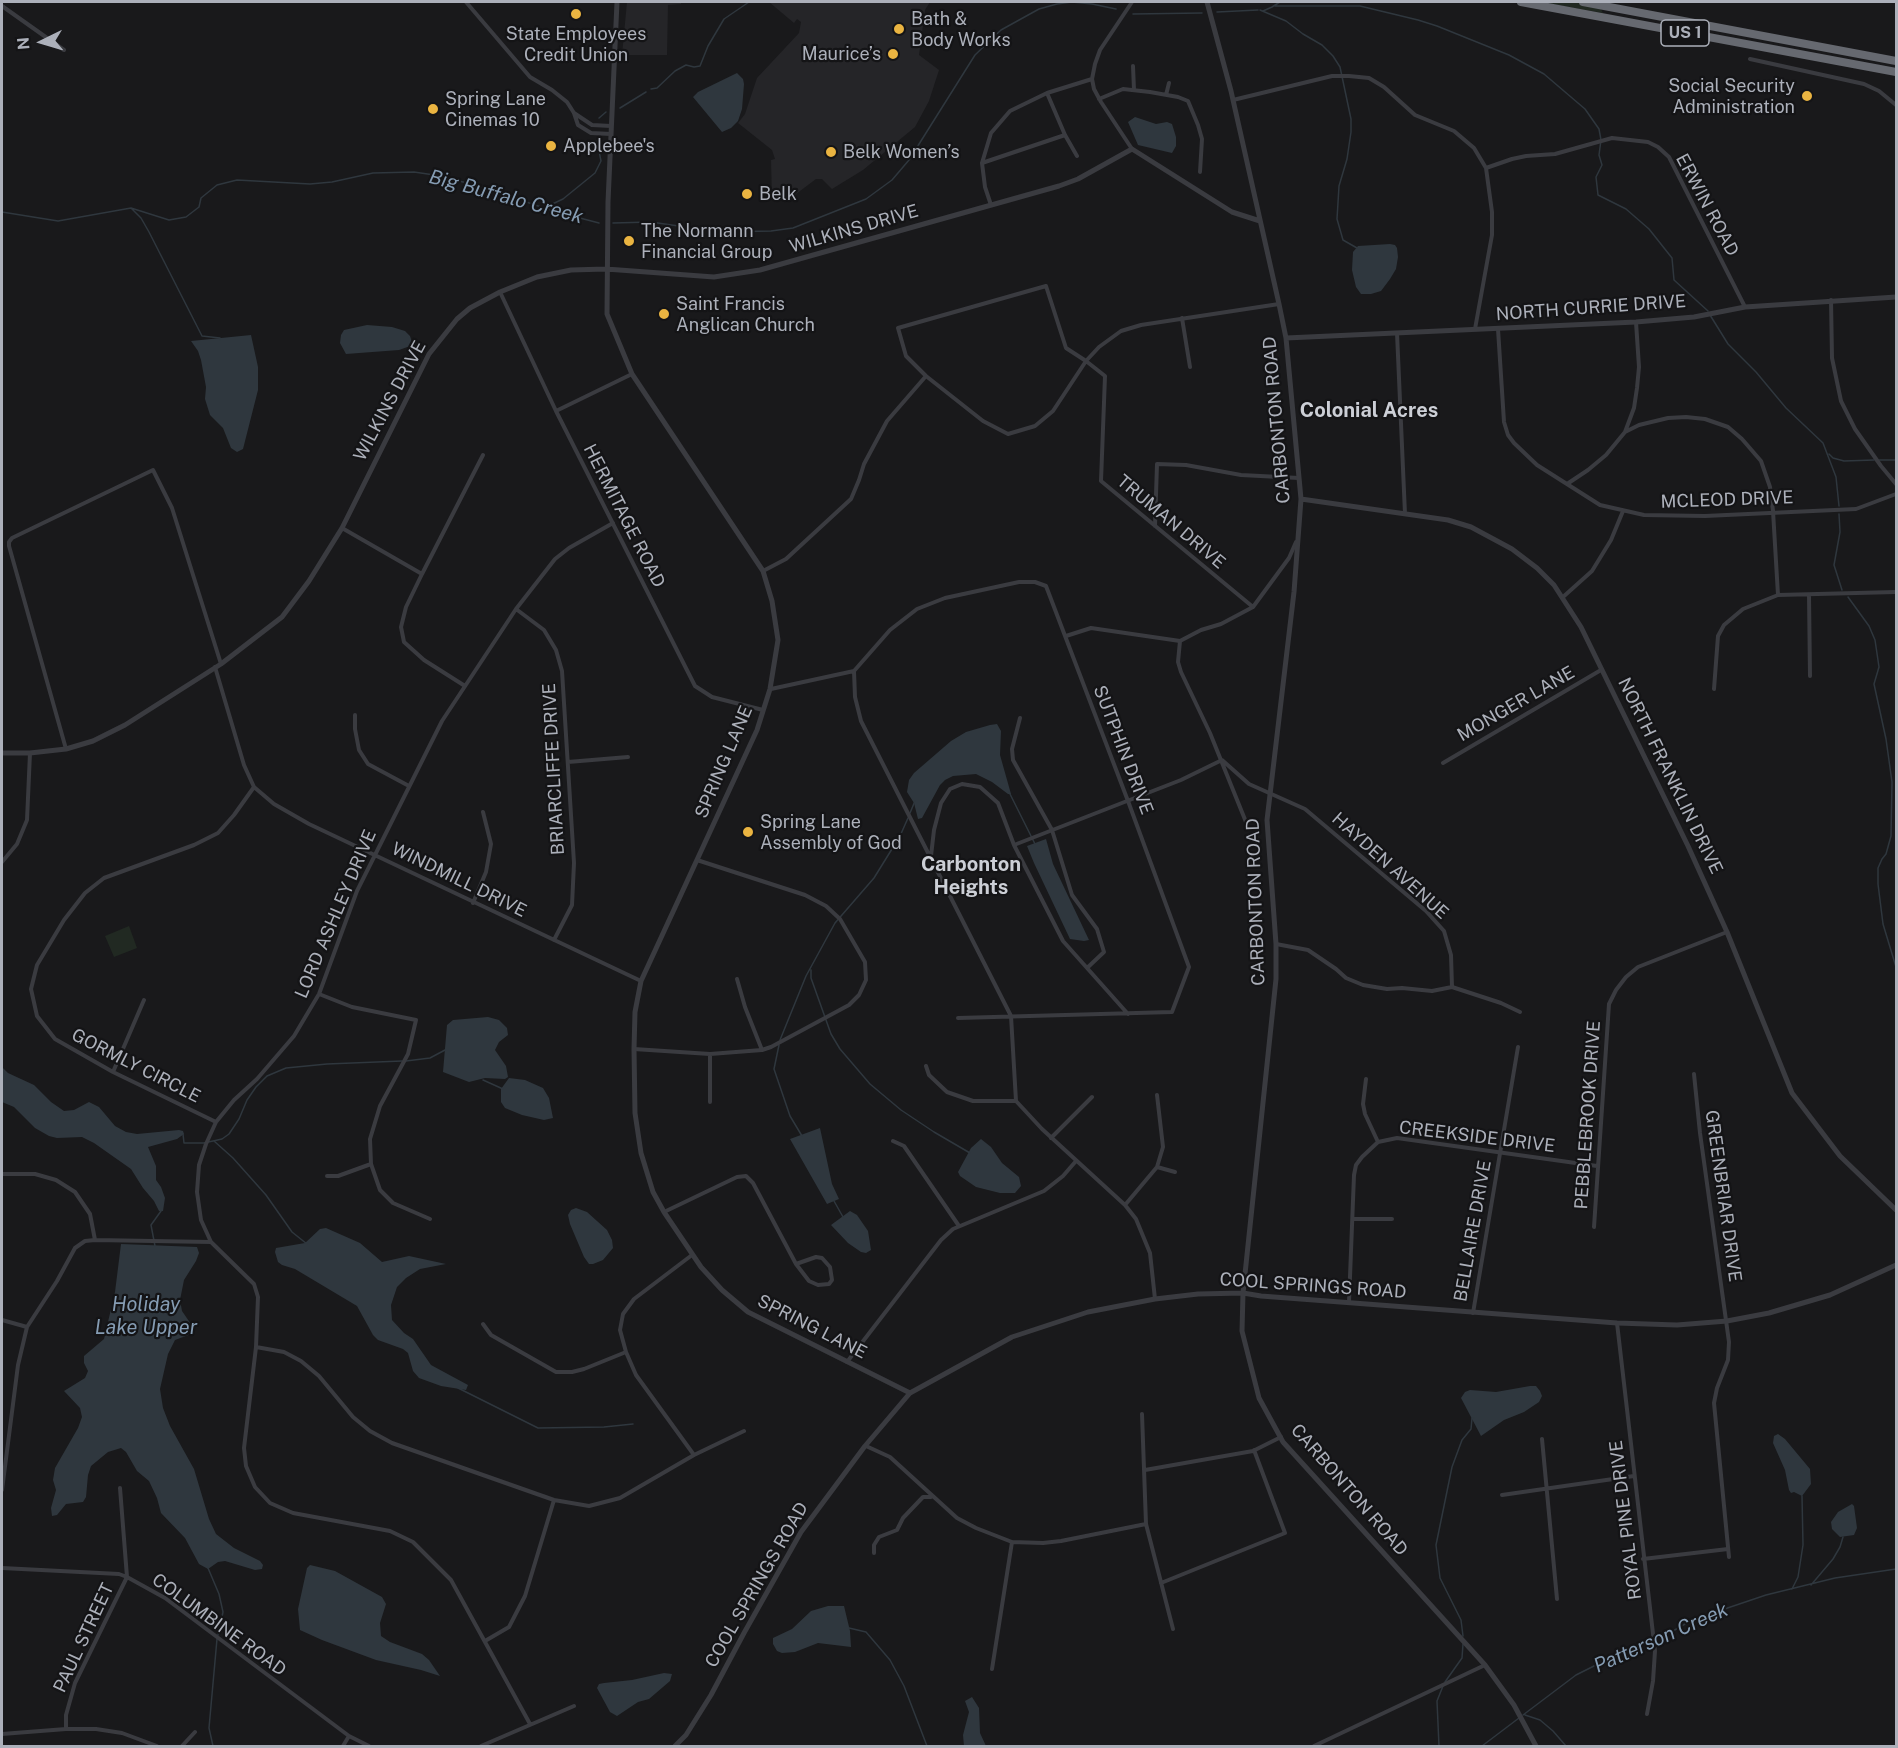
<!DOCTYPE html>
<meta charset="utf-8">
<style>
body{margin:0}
#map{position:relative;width:1898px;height:1748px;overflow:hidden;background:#19191b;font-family:"Public Sans",sans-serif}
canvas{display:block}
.frame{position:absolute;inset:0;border:3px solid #acb0ba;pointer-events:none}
.north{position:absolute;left:12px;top:12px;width:60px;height:60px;-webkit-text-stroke:4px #141416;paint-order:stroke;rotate:265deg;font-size:16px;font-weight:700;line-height:24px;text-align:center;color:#acb0ba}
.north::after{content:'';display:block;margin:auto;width:21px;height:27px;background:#acb0ba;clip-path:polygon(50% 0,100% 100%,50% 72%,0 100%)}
</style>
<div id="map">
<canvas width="1898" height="1748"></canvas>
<div class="frame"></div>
<div class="north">N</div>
</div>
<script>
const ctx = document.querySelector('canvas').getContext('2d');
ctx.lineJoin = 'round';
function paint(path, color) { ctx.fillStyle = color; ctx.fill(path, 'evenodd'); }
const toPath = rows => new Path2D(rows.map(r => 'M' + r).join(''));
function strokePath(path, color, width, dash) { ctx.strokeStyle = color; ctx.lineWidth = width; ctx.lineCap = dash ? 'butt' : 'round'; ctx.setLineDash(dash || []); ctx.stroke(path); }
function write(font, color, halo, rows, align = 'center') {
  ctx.font = font + ' "Public Sans",sans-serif'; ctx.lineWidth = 4.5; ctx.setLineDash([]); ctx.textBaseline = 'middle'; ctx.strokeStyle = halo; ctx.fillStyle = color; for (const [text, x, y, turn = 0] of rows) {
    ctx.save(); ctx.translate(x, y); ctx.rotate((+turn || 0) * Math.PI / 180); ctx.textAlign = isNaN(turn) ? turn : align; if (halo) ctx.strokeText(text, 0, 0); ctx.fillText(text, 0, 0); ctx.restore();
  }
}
paint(toPath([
 [627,2,681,2,681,4,668,5,667,55,622,55],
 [769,2,930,2,925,10,919,55,939,70,929,101,915,127,863,170,832,189,822,179,816,179,788,200,772,200,771,160,775,159,772,150,738,123,745,114,757,78,799,33,801,22,797,19,794,23]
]), '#252528');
paint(toPath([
 [1540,2,1597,2,1603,13,1563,6],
 [129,926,137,948,114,957,105,936]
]), '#212922');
paint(toPath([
 [737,73,743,79,744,84,742,109,738,121,731,128,722,132,693,97,698,92],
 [1135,117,1156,124,1167,122,1172,124,1176,137,1176,146,1172,153,1138,145,1128,122],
 [1390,244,1395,245,1397,248,1398,257,1396,269,1390,279,1381,291,1371,294,1361,294,1356,287,1352,270,1353,252,1358,246],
 [367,325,392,327,405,331,410,336,413,345,399,350,346,354,340,343,341,335,344,330],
 [251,335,258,367,258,390,243,449,237,452,231,448,223,428,210,415,205,399,206,387,201,360,198,351,191,341],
 [997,724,1001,731,1000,755,1011,794,1008,794,992,782,976,774,953,776,945,780,940,785,922,818,918,819,914,803,907,792,909,780,914,773,951,741,966,732,990,725],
 [1046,839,1053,864,1089,940,1084,941,1070,939,1034,863,1027,846],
 [488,1017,499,1020,507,1028,508,1035,499,1042,495,1050,506,1066,508,1077,505,1079,485,1078,469,1082,443,1072,447,1025,453,1020],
 [2,1067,8,1073,34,1085,51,1102,64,1111,74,1110,89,1102,99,1107,115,1126,126,1132,137,1134,179,1130,183,1131,184,1134,177,1139,148,1147,156,1166,156,1180,161,1187,165,1198,163,1211,159,1211,154,1201,143,1188,131,1169,94,1143,82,1137,57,1138,49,1136,35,1128,14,1107,2,1102],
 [509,1078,525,1080,543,1088,549,1098,553,1118,544,1120,522,1115,505,1108,501,1102,501,1089],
 [820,1128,832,1184,839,1199,827,1204,790,1139],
 [981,1139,991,1147,1002,1163,1019,1177,1021,1186,1015,1193,1000,1193,976,1187,960,1176,958,1172,971,1148],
 [576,1208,587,1212,607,1230,612,1240,613,1248,603,1260,593,1264,589,1264,584,1257,570,1224,568,1215,571,1210],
 [850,1211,857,1215,868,1231,871,1250,866,1253,861,1252,848,1243,831,1225],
 [326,1228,360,1243,382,1262,409,1256,446,1264,420,1269,406,1278,397,1287,391,1305,392,1320,404,1333,413,1339,431,1365,468,1385,466,1390,441,1386,419,1378,413,1371,408,1353,403,1349,378,1340,373,1335,357,1306,295,1269,282,1265,278,1262,275,1252,276,1248,305,1243,320,1229],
 [121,1244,197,1247,199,1253,196,1261,184,1280,180,1300,182,1311,195,1330,194,1333,175,1340,168,1354,160,1389,163,1408,170,1426,194,1469,209,1519,216,1534,234,1548,260,1561,263,1565,262,1569,255,1570,225,1561,218,1562,208,1569,199,1564,185,1538,161,1513,157,1498,149,1481,137,1471,126,1452,121,1448,108,1452,91,1466,88,1475,86,1497,83,1502,66,1504,57,1515,52,1516,51,1508,56,1490,53,1480,55,1468,78,1428,82,1417,80,1408,64,1391,85,1378,88,1371,84,1363,84,1356,104,1339,115,1292],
 [1530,1386,1536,1386,1540,1391,1542,1396,1539,1402,1524,1412,1504,1420,1481,1436,1461,1398,1465,1392,1470,1390,1496,1392],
 [1778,1434,1785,1439,1810,1469,1811,1484,1802,1496,1794,1492,1791,1493,1789,1490,1785,1470,1773,1443,1774,1436],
 [1852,1504,1854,1506,1857,1528,1854,1535,1840,1537,1832,1529,1831,1522,1838,1512],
 [310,1565,335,1571,382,1597,386,1604,380,1623,381,1636,390,1642,422,1654,429,1660,440,1676,421,1670,376,1660,322,1640,300,1630,298,1609,307,1568],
 [828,1606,844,1606,850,1631,851,1647,818,1643,795,1652,782,1653,777,1651,773,1644,773,1638,792,1629,811,1611],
 [664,1673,672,1674,670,1681,649,1699,638,1702,617,1716,610,1712,597,1688,599,1684,604,1683,632,1680],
 [972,1697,979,1708,980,1733,986,1746,964,1746,963,1735,969,1712,965,1701]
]), '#2f373e');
strokePath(toPath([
 [1275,6,1360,6,1418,20,1437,26,1509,55,1544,74,1585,109,1599,129,1601,140,1599,155,1602,165,1596,177,1598,195,1626,209,1649,229,1672,258,1674,280,1708,311],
 [1260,10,1286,21,1303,34,1322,45,1333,56,1340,67,1351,119,1351,132,1347,159,1339,186,1337,219,1343,240,1357,248],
 [1263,11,1272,7,1280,2],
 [1217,12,1258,10],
 [1133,14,1202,13],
 [651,89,657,88,675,71,686,65,694,67,700,66,708,46,724,19,749,2],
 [620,108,646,92],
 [599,118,606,112],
 [546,207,563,199,595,173,601,161,597,141],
 [131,208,141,218,149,232,202,336,220,338,220,340],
 [2,212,58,221,131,208,169,220,186,217,199,207,201,198,217,185,237,180,310,184,332,182,373,173,414,172,441,176,485,188,553,211,599,223],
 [613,223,651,222,720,232,771,231,793,228,866,199,892,180,909,160,975,55,1001,30,1039,9,1057,4,1072,2,1092,4,1116,9],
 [1710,315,1728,344,1756,372,1786,408,1823,443,1836,477,1839,506],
 [1829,454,1833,458,1844,461,1874,460],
 [1879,460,1896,460],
 [1839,514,1840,532,1834,565,1842,590],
 [1848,597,1869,626,1875,640,1879,667,1874,684,1886,739,1892,782,1891,836,1886,854,1882,859,1878,868,1878,884,1883,924,1896,967],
 [1009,792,1035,844],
 [910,813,915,801],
 [811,970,811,978,831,1034,840,1049,870,1084,901,1110,934,1132,970,1153],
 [780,1040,806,976,835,923,874,878,900,836,908,818],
 [779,1045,774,1069,790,1116,802,1136],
 [406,1061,430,1058,445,1050],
 [483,1080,503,1089],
 [183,1134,184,1143,204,1143,222,1139,229,1134,239,1119,247,1100,256,1087,267,1076,286,1068,327,1064,402,1061],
 [214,1141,233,1158,266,1195,292,1232,307,1244],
 [834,1201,843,1217],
 [155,1246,151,1225,161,1211],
 [458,1388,538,1428,604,1427,633,1424],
 [208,1568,219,1594,223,1612,218,1635],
 [1811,1585,1833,1559,1840,1547,1843,1537],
 [1792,1589,1798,1577,1803,1545,1802,1496],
 [849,1628,866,1632,890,1660,904,1686,927,1746],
 [1463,1636,1461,1620,1440,1578,1436,1545,1452,1467,1462,1440,1471,1429,1472,1418,1474,1418],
 [1445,1682,1462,1658,1463,1644],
 [1523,1715,1576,1675,1644,1641,1666,1635,1692,1620,1766,1595,1835,1578,1896,1569],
 [1525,1715,1540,1720,1553,1731,1566,1746],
 [213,1746,209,1728,217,1639],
 [1439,1746,1437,1701,1443,1686],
 [1482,1746,1519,1718]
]), '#2f373e', 1.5);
strokePath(toPath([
 [466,2,530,77,552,90,567,102,574,113,578,125,591,133,611,134],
 [2,6,64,50],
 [1750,59,1864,84,1879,91,1896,105],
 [1133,66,1134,90],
 [1047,93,1065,135,1077,156],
 [1166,95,1169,83],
 [1099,99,1123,89,1150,92,1178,97,1188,101,1198,125,1202,139,1200,172],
 [1233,100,1332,76,1349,76,1369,78,1384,87,1415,115,1454,131,1474,148,1486,168,1492,212,1492,235,1475,329],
 [574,113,592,125,611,126],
 [1132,149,1101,102,1094,89,1092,79,1095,64,1100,50,1132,2],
 [982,163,1065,135],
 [1486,168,1512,159,1526,156,1555,154,1612,138,1648,142,1658,147,1669,157,1745,307],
 [991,205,985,187,982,163,991,133,1010,111,1047,93,1092,79],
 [500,292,556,411,695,686,712,697,763,710],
 [1831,300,1832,358,1841,401,1855,429,1881,466,1896,484],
 [1182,318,1190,367],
 [1498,329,1504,422,1508,435,1514,443,1537,465,1600,505,1644,515,1705,516,1856,509,1896,494],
 [1397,333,1405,514],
 [556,411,632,374],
 [1625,432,1639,425,1668,418,1686,417,1705,419,1728,427,1742,439,1761,461,1770,487,1773,511,1778,595],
 [1567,484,1588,470,1606,455,1625,432,1634,408,1637,388,1639,367,1636,322],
 [1155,526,1157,464,1186,465,1241,475,1299,478],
 [342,528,422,574],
 [763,571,786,559,851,499,859,480,864,464,887,421,926,376],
 [1809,595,1810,676],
 [1563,597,1592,571,1611,540,1623,511],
 [1253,607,1101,481,1105,376,1086,361,1066,348,1046,286,898,328,906,356,926,376,983,421,1008,434,1035,426,1053,411,1086,361,1099,347,1121,331,1141,325,1279,304],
 [516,609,544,630,556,650,562,671,574,863,572,905,554,940],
 [1066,636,1091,628,1180,641,1201,630,1221,624,1253,607,1289,558,1296,542],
 [1180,641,1178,662,1181,672,1210,733,1246,822],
 [215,667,244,765,254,787,274,804,309,824,641,981],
 [854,671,855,697,861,721,1011,1016,1016,1101,1042,1129,1125,1205,1136,1219,1150,1253,1155,1299],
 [465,686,424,660,404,642,401,627,406,607,422,574,483,455],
 [771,689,854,671,890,630,917,609,945,598,1019,582,1035,582,1046,586,1128,801,1189,967,1172,1012,958,1018],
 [1714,689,1718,636,1724,625,1743,609,1778,595,1896,592],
 [355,715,355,729,359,750,368,764,409,786],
 [1020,718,1012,749,1013,760,1052,830,1072,895,1097,929,1104,952,1087,968],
 [66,749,9,546,9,542,12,538,153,470,172,508,221,664],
 [568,762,628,757],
 [1443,763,1601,670],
 [1014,845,1181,780,1222,760,1249,784,1305,809,1426,911,1444,931,1451,955,1452,987],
 [931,856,934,830,941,803,950,789,962,784,980,787,998,803,1014,845,1063,941,1128,1014],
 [2,862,17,844,27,820,30,753],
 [473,903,486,872,491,844,483,812],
 [1276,944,1308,950,1336,969,1346,978,1363,985,1387,989,1402,988,1432,991,1452,987,1501,1003,1520,1012],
 [737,979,745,1007,762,1050],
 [319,994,352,1007,416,1020,408,1054,380,1106,370,1139,371,1164,380,1190,393,1203,430,1219],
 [634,1049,710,1054,762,1050,771,1047,849,1005,859,995,866,980,865,962,840,919,826,906,805,895,697,860],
 [710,1054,710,1102],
 [926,1066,929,1075,947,1092,973,1101,1016,1101],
 [113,1072,144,1000],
 [1694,1074,1700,1133,1729,1342,1728,1360,1717,1388,1714,1403,1729,1557],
 [1366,1079,1363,1104,1365,1114,1378,1142],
 [216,1122,113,1072,55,1039,37,1016,31,989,37,965,64,920,85,893,104,878,194,845,218,833,234,815,254,787],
 [1051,1138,1092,1097],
 [893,1141,904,1146,959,1226],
 [1157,1167,1175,1172],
 [2,1174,35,1174,56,1180,75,1192,90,1214,95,1240],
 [327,1176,338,1176,371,1164],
 [1125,1205,1157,1167,1163,1147,1157,1095],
 [664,1212,737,1177,746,1176,753,1183,796,1264],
 [1353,1219,1392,1219],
 [1594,1227,1609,1004,1616,990,1626,977,1638,967,1727,932],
 [692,1255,634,1299,623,1314,620,1330,626,1352,636,1375,694,1455],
 [816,1257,822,1258,830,1267,832,1280,829,1284,818,1285,809,1281,796,1264,816,1257],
 [1349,1302,1354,1175,1356,1165,1362,1157,1378,1142,1397,1138,1597,1166],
 [1473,1313,1518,1047],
 [2,1320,27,1327],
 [1617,1323,1655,1651,1653,1681,1647,1714],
 [483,1324,491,1335,556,1372,572,1372,584,1369,626,1352],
 [256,1347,284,1352,301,1361,319,1376,353,1417,370,1431,392,1443,554,1500,589,1506,620,1498,694,1455,744,1431],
 [847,1362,941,1240,953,1229,1044,1191,1063,1176,1076,1161],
 [1142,1414,1146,1524,1173,1629],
 [1542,1439,1557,1599],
 [866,1446,890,1457,957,1518,976,1528,1012,1542,1043,1543,1061,1541,1146,1524],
 [1145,1470,1253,1451,1281,1437],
 [2,1490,18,1365,27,1327,57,1281,75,1248,85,1241,95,1240,211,1242],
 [1502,1495,1634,1476],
 [874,1553,874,1545,879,1537,897,1530,903,1518,923,1497,931,1497],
 [1643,1559,1728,1549],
 [2,1568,119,1574,127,1577,165,1598,349,1736,369,1746],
 [1161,1583,1285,1533,1254,1450],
 [485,1641,509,1627,525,1596,554,1500],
 [992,1669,1012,1542],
 [530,1724,451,1580,413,1542,390,1531,293,1513,270,1503,255,1487,246,1466,244,1448,256,1347,258,1297,254,1284,211,1242,201,1220,197,1192,199,1165,206,1144,216,1122,234,1100,257,1079,294,1036,319,994,357,891,442,721,516,609,555,559,569,548,613,523],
 [66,1729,66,1715,75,1683,127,1577,120,1488],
 [2,1734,66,1729,96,1729,122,1733,157,1746],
 [182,1746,195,1732],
 [343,1746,349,1736],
 [481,1746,574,1706],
 [1314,1746,1485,1665]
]), '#3a3b40', 4);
strokePath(toPath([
 [617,2,608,202,607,314,632,374,763,571,772,601,778,640,770,689,757,730,641,981,635,1012,634,1049,635,1113,641,1153,653,1192,664,1212,701,1267,722,1290,748,1312,910,1393],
 [1207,2,1231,91,1279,304,1286,338,1301,499,1294,592,1267,820,1276,944,1276,979,1243,1293,1242,1331,1259,1398,1283,1442,1485,1665,1514,1705,1536,1746],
 [1286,338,1636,322,1694,317,1745,307,1896,297],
 [1301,499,1448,520,1471,527,1512,549,1537,568,1554,585,1581,627,1688,846,1727,932,1792,1093,1840,1156,1896,1210],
 [2,753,30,753,66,749,93,741,125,725,221,664,282,617,309,581,342,528,429,354,457,319,470,308,500,292,537,277,571,270,606,269,714,277,760,270,1059,186,1078,179,1132,149,1232,212,1260,221],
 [675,1746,686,1735,711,1695,744,1633,801,1532,865,1446,910,1393,1012,1337,1088,1312,1155,1299,1198,1294,1243,1293,1261,1296,1617,1323,1677,1325,1727,1321,1769,1313,1830,1295,1896,1265]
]), '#3a3b40', 5);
strokePath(toPath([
 [1521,2,1896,72],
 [1583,2,1896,61]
]), '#666970', 8);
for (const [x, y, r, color] of [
 [576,14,6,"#eab441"],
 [899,29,6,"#eab441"],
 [893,54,6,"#eab441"],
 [1807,96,6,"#eab441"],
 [433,109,6,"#eab441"],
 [551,146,6,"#eab441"],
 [831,152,6,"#eab441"],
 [747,194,6,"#eab441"],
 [629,241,6,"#eab441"],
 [664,314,6,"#eab441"],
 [748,832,6,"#eab441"]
]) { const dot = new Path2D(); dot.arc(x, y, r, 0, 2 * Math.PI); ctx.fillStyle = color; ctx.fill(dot); strokePath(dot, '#141416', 2); }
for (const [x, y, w] of [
 [1685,33,48]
]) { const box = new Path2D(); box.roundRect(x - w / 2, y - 13, w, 26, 4.5); ctx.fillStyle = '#141416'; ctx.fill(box); strokePath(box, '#acb0ba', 1.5); }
write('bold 16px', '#acb0ba', null, [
 ["US 1",1685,33]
]);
write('18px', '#acb0ba', '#141416', [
 ["Bath &",911,19],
 ["Body Works",911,40],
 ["State Employees",576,34,"center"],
 ["Credit Union",576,55,"center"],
 ["Maurice’s",881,54,"right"],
 ["Social Security",1795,86,"right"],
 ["Administration",1795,107,"right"],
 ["Spring Lane",445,99],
 ["Cinemas 10",445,120],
 ["Applebee's",563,146],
 ["Belk Women’s",843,152],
 ["Belk",759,194],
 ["The Normann",641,231],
 ["Financial Group",641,252],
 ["Saint Francis",676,304],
 ["Anglican Church",676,325],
 ["Spring Lane",760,822],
 ["Assembly of God",760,843]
], 'left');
write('18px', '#acb0ba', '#141416', [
 ["ERWIN ROAD",1707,205,62],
 ["WILKINS DRIVE",854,229,-16],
 ["NORTH CURRIE DRIVE",1591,308,-4],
 ["WILKINS DRIVE",390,401,-62],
 ["CARBONTON ROAD",1277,420,-95],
 ["MCLEOD DRIVE",1727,500,-2],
 ["HERMITAGE ROAD",624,516,63],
 ["TRUMAN DRIVE",1171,522,40],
 ["MONGER LANE",1516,704,-30],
 ["SUTPHIN DRIVE",1123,750,69],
 ["SPRING LANE",724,762,-67],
 ["BRIARCLIFFE DRIVE",554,769,-93],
 ["NORTH FRANKLIN DRIVE",1670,776,64],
 ["HAYDEN AVENUE",1390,866,42],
 ["WINDMILL DRIVE",459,880,26],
 ["CARBONTON ROAD",1256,902,-92],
 ["LORD ASHLEY DRIVE",336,914,-67],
 ["GORMLY CIRCLE",136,1066,27],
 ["PEBBLEBROOK DRIVE",1588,1115,-86],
 ["CREEKSIDE DRIVE",1477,1137,7],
 ["GREENBRIAR DRIVE",1723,1196,82],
 ["BELLAIRE DRIVE",1473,1231,-80],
 ["COOL SPRINGS ROAD",1313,1286,4],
 ["SPRING LANE",812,1327,27],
 ["CARBONTON ROAD",1349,1490,49],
 ["ROYAL PINE DRIVE",1626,1520,-97],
 ["COOL SPRINGS ROAD",757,1585,-60],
 ["COLUMBINE ROAD",219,1625,36],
 ["PAUL STREET",84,1638,-65]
]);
write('italic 20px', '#859cb3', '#141416', [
 ["Big Buffalo Creek",506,197,15],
 ["Holiday",146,1305],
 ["Lake Upper",146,1328],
 ["Patterson Creek",1661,1638,-24]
]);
write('bold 20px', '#cccfd6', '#141416', [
 ["Colonial Acres",1369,411],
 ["Carbonton",971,865],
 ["Heights",971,888]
]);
</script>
